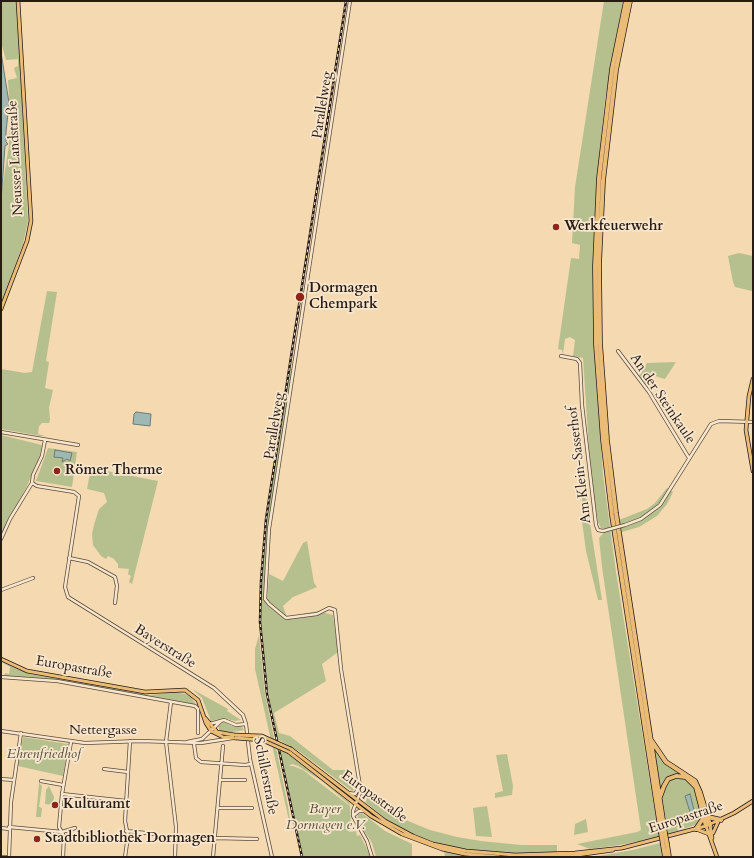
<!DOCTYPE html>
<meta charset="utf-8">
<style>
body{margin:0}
#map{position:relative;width:754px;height:858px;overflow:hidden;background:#f4d9b1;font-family:Cardo,serif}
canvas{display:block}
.frame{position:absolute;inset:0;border:2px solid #271b15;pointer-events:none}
</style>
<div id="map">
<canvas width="754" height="858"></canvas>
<div class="frame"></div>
</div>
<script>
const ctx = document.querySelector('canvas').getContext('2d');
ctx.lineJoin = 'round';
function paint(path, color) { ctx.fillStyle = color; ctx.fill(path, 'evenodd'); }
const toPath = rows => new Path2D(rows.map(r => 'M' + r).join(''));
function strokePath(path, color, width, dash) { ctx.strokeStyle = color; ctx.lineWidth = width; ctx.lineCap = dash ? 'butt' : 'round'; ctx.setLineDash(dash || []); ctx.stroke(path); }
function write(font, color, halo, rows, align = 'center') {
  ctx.font = font + ' Cardo,serif'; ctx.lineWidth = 3.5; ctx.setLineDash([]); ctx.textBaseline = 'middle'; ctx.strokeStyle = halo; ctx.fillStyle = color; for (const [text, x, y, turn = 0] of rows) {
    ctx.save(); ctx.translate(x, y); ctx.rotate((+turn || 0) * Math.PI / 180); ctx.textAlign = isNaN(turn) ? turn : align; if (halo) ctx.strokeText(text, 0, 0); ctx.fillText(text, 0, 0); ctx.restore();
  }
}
paint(toPath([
 [1,1,17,1,28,221,23,244,1,303,1,196,9,145,10,115,8,80,17,78,14,68,18,66,18,59,6,60,1,42],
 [604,1,623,1,605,100,597,178,593,256,595,364,603,475,616,572,659,837,620,845,590,849,577,844,637,832,641,830,602,567,599,538,607,529,601,528,598,522,591,479,583,358,573,356,575,340,570,337,565,339,563,354,562,350,558,349,571,258,579,259,580,245,572,243,575,187],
 [739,253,753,256,752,291,735,287,733,282,728,256],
 [47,291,57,292,46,361,49,362,45,388,53,390,49,408,50,420,49,423,42,423,39,426,38,434,45,436,41,436,1,429,1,369,25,373,32,372],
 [676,362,665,379,652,375,645,385,639,376,647,363],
 [290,369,293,369,268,529,264,597,267,604,269,574,283,581,303,543,307,541,314,583,317,587,293,597,283,606,287,617,318,611,333,615,338,652,322,664,326,681,274,713,279,733,290,736,333,770,347,770,349,784,354,790,352,791,300,752,277,739,266,679,261,625,262,566,266,523],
 [1,435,42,445,40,457,26,488,1,534],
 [48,448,77,452,72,487,36,481],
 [91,468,158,481,132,584,129,582,131,576,128,574,129,569,118,568,118,564,114,559,108,556,106,559,101,556,93,545,92,534,94,525,99,509,107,502,104,493,87,489],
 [667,488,673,492,667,504,657,516,639,527,622,532,619,520,647,509,655,503],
 [577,492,588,492,590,523,602,600,598,600,586,551,582,521,582,495],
 [259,635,265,694,288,806,292,834,255,669,255,649],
 [1,662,30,674,150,695,176,692,185,694,191,697,197,706,65,681,4,676,5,673,9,674,10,667],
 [192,689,228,709,227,711,241,720,235,721,223,718,211,721,202,698],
 [224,722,232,726,242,727,244,730,227,733,235,733,229,734,220,732,218,726],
 [23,737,68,744,63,776,18,766],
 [654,746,661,759,669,766,691,779,671,776,661,792],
 [279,749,296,759,349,802,351,806,322,781,298,766,292,764,289,766,293,766,303,770,350,806,351,826,349,832,356,831,357,836,360,835,371,857,303,857],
 [507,754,513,786,512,795,495,798,495,793,503,791,496,755],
 [676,777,686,778,694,788,702,818,698,824,668,834,662,794,669,780],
 [39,783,42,786,39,807,42,808,41,817,36,817],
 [49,786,54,797,53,805,45,804,46,790],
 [366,796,391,814,430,830,457,837,481,841,521,845,557,845,557,857,445,857,443,845,414,835,386,819,366,803,364,798],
 [487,806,492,837,476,836,473,808],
 [362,813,385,831,412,844,412,857,376,857,372,843,357,820,358,814],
 [586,819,588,832,574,835,575,824],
 [660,843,662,857,592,857,633,850]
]), '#b6c08f');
const water = toPath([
 [1,52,9,103,6,132,6,142,8,144,5,146,1,201,1,52],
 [136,412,151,414,150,426,133,424,134,414,136,412],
 [55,450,72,453,70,461,67,459,62,462,63,458,54,457,55,450],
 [690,794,695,814,691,815,685,796,690,794]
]);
paint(water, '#9eb9b4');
strokePath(water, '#6e7a74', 1);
const minor = toPath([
 [350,1,269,529,265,599,269,604,286,618,317,614,329,608,335,610,341,669,360,786,360,793,353,811,353,816,367,841,372,857],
 [618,351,649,392,689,458],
 [561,356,577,359,580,363,582,405,596,525,598,530,603,531],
 [1,432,78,445],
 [32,483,37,486,74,492,79,496,65,587,68,597,214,688,243,715,246,724,250,759,272,857],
 [32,483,33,475,42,456,45,440],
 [625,525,641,519,660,505,711,424,719,421,753,422],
 [1,539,10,519,32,483],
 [69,558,88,562,115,577,117,586,115,603],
 [1,590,33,578],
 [1,677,57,681,195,706,198,709,198,733],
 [171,702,166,742,176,827,175,857],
 [210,724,224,720,236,725,246,724],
 [1,731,85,743,141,741,201,743,233,738],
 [187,742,202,739,221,721],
 [194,744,196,758,201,762,245,765,251,764],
 [104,769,128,772],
 [1,779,14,780],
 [220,780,245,780],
 [41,781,63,785],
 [349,793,355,794,359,788],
 [62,794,126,801],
 [218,808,252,808],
 [353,816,359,811,364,811],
 [9,827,62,832,75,828],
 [1,828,9,829],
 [126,831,155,834],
 [215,838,257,839],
 [1,857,6,857],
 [9,857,11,802,21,733],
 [63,857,64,836,59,827,62,794,71,742],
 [125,857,128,836,125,821,130,741],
 [213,857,223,746]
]);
const major = toPath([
 [1,309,27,241,31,221,18,1],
 [753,379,749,396,746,430,753,471],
 [1,659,27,671,145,692,185,690,198,700,206,723,211,731,223,737,236,738],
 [205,718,217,732,234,735],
 [291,749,385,821,413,836,433,844,466,851,515,855,575,853,622,848],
 [289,752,371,816,402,834,442,849,465,854,499,857],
 [710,825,712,838],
 [706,826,717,857],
 [696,829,709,834],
 [713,833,718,822],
 [622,848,706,826,734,813,753,801],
 [537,857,577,855,613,850]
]);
const highway = toPath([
 [626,1,612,69,599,178,595,266,596,344,603,440,612,515,661,833],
 [630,1,616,70,603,181,599,264,600,343,607,440,616,513,665,833],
 [651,740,666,762,695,781,700,792,710,825],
 [660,797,664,786,668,779,676,776,686,777,696,787,706,826],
 [708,817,721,820],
 [696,829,704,817],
 [667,844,669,857],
 [663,845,665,857]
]);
strokePath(minor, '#5a4a3c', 4);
strokePath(major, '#271b15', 4.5);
strokePath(highway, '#271b15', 5.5);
strokePath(minor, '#f8e6cc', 2.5);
strokePath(major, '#eabc78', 3);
strokePath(highway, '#eabc78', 4);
const rail = toPath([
 [302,857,267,694,260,622,261,581,266,519,346,1]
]);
strokePath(rail, '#271b15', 2.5);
strokePath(rail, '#f8e6cc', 1, [3]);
const minorBridge = toPath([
 [603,531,625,525]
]);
const majorBridge = toPath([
 [234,735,262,736,291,749],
 [236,738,262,740,289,752]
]);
const highwayBridge = toPath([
 [661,833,663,845],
 [665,833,667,844]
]);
strokePath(minorBridge, '#5a4a3c', 4, []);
strokePath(majorBridge, '#271b15', 4.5, []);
strokePath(highwayBridge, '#271b15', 5.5, []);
strokePath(minorBridge, '#f8e6cc', 2.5);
strokePath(majorBridge, '#eabc78', 3);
strokePath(highwayBridge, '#eabc78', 4);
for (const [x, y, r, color] of [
 [556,227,4,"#8f2418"],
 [300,297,5,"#8f2418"],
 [57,471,4,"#8f2418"],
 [55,805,4,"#8f2418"],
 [37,839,4,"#8f2418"]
]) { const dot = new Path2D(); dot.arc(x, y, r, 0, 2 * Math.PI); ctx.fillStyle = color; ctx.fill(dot); strokePath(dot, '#f8e6cc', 1.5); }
write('14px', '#271b15', '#f8e6cc', [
 ["Parallelweg",323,105,-81],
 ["Neusser Landstraße",16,158,-93],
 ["An der Steinkaule",662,399,56],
 ["Parallelweg",275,426,-81],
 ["Am Klein-Sasserhof",580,465,-97],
 ["Bayerstraße",165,647,32],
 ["Europastraße",74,668,10],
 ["Nettergasse",103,731],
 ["Schillerstraße",265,776,79],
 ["Europastraße",374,797,36],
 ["Europastraße",686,818,-18]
]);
write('bold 14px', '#271b15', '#f8e6cc', [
 ["Werkfeuerwehr",564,227],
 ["Dormagen",309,289],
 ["Chempark",309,305],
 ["Römer Therme",65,471],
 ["Kulturamt",63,805],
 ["Stadtbibliothek Dormagen",45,839]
], 'left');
write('italic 14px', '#524d3a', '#f8e6cc', [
 ["Ehrenfriedhof",44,755],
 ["Bayer",325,810],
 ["Dormagen e.V.",325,826]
]);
</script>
